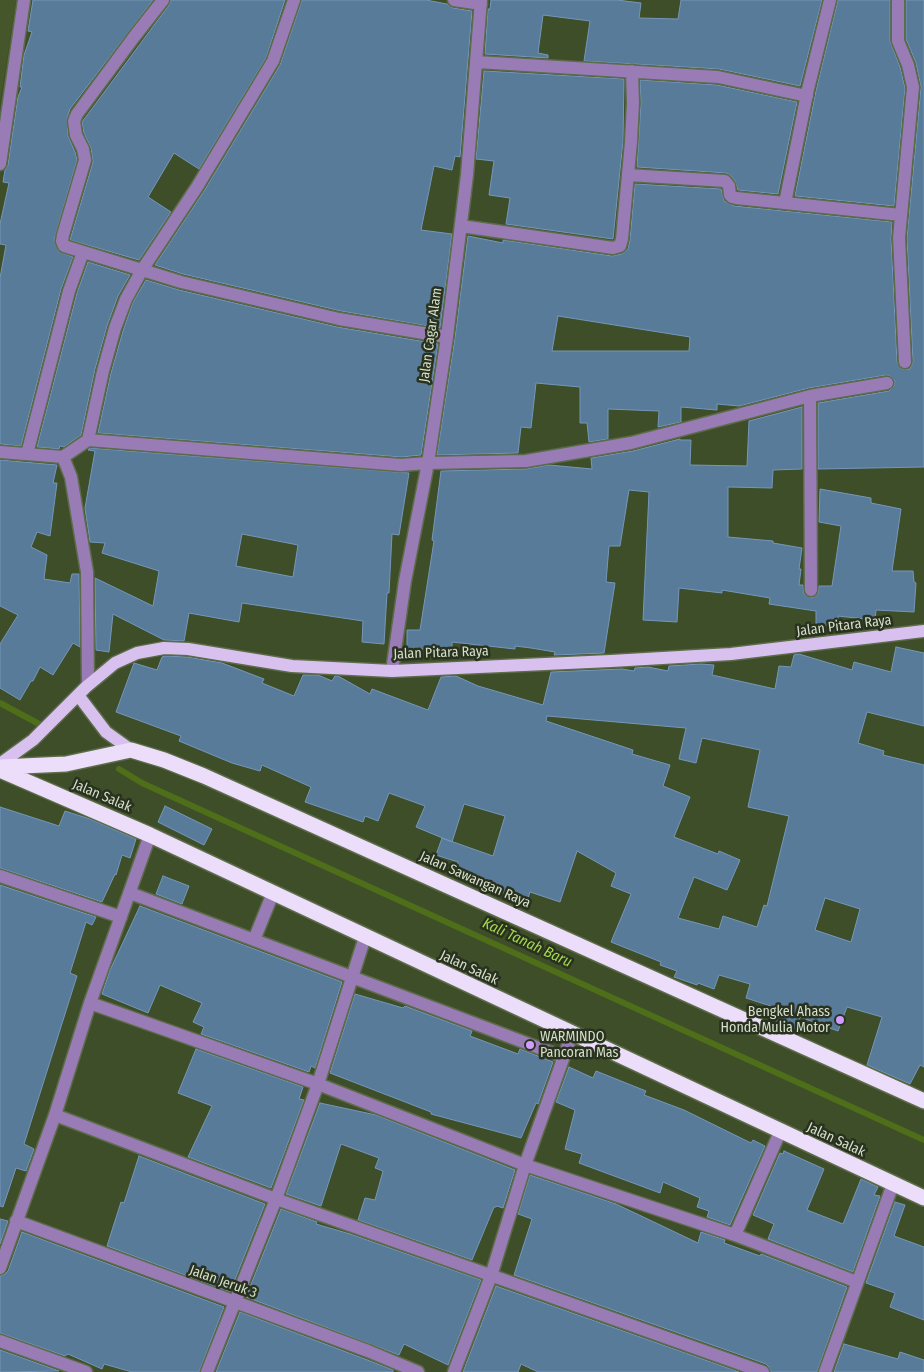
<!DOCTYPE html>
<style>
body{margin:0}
canvas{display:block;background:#3e4e28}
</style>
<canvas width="924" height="1372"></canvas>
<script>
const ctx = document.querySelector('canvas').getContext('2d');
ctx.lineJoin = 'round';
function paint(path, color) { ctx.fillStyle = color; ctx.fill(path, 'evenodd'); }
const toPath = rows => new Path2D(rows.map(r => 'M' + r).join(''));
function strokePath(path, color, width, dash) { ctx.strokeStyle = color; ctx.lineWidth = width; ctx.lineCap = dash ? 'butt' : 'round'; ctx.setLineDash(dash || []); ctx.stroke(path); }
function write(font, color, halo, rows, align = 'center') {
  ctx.font = font + ' "Fira Sans Condensed",sans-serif'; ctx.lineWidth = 5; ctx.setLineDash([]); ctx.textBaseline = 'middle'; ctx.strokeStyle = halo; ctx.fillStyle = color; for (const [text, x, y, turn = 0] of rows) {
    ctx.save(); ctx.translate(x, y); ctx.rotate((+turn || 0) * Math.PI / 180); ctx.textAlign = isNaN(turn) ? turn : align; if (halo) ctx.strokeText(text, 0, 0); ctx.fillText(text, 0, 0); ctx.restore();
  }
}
paint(toPath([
 [0,0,16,0,0,103]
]), '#45572a');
strokePath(toPath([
 [0,703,41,725],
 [119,769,142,783,924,1140]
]), '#4f6e19', 6);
const building = toPath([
 [33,0,153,0,70,109,67,118,68,136,75,152,77,160,54,240,59,252,73,257,61,289,21,446,0,444,0,278,6,245,0,244,0,224,9,183,3,182,5,170,8,165,18,97,22,87,20,87,24,55,32,32,28,31,33,0],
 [171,0,285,0,266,58,199,169,174,153,148,197,171,212,139,260,70,240,93,162,91,148,84,133,82,122,169,5,171,0],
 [302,0,426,0,447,4,453,8,472,11,460,157,455,156,452,170,434,166,421,230,452,234,440,328,341,311,183,274,155,265,204,191,280,65,302,0],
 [491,0,617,0,641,3,639,18,678,19,681,0,822,0,800,86,719,69,584,61,590,21,543,15,538,53,548,55,548,58,485,54,488,9,490,9,491,0],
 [838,0,890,0,890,41,900,67,905,88,894,206,795,196,816,91,838,0],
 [906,0,924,0,924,467,818,469,818,403,889,391,894,386,895,381,890,376,886,375,809,388,739,406,717,404,717,410,681,407,681,422,658,427,659,411,608,409,608,439,589,442,587,423,580,423,580,387,536,383,531,428,521,427,518,453,437,455,455,338,468,236,503,243,503,240,612,256,622,254,628,249,630,240,635,184,721,189,724,201,734,206,892,222,891,238,897,362,902,369,910,369,913,362,907,238,921,87,916,63,906,39,906,0],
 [558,316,690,337,689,351,552,351,558,316],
 [484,71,624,79,623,141,613,239,506,224,510,198,489,195,494,161,476,159,484,71],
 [640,80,717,85,797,102,778,194,738,190,735,181,731,176,726,173,637,167,641,103,640,80],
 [88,262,130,275,118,296,107,326,95,369,81,435,64,447,60,446,59,449,37,447,77,293,88,262],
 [146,280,179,290,337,327,438,344,421,455,401,457,98,433,111,373,123,331,133,302,146,280],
 [802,407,802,469,773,470,772,488,728,487,728,537,773,541,773,543,802,548,799,569,801,569,799,585,803,585,804,594,812,598,818,594,819,586,832,586,841,526,819,522,820,489,871,498,871,503,901,509,892,571,913,571,914,582,916,583,914,612,876,610,875,620,838,616,838,626,816,625,816,611,769,604,770,598,722,590,722,593,679,588,677,622,643,620,649,492,629,490,620,546,609,546,606,582,615,583,604,653,554,655,555,652,531,648,515,646,515,649,452,642,452,649,407,649,407,630,420,630,434,541,432,540,441,471,526,469,549,465,592,469,591,458,633,451,680,439,680,440,691,440,690,465,747,466,749,421,802,407],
 [90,448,409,473,399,535,392,534,389,593,387,593,384,644,362,642,363,621,242,603,239,622,189,613,184,641,164,640,113,614,109,652,96,650,95,578,153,606,159,571,102,553,105,543,90,542,85,508,95,451,88,450,90,448],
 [242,534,298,545,293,577,236,566,242,534],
 [0,460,57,465,53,483,57,483,50,536,37,532,31,547,47,555,44,579,70,583,72,574,79,574,80,647,73,643,53,675,40,667,33,681,31,681,20,700,0,688,0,644,18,615,0,606,0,460],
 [896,647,924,653,924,726,867,712,858,743,884,751,883,755,924,765,924,1067,920,1065,910,1084,867,1065,882,1017,847,1007,838,1031,800,1017,797,1029,778,1025,776,1024,780,1009,746,998,750,984,719,975,714,989,698,983,697,985,674,977,677,971,660,965,661,962,611,942,631,894,611,886,616,873,577,851,560,902,530,892,527,901,471,882,472,879,454,872,458,862,436,855,442,838,493,856,505,816,464,804,452,842,416,827,425,806,389,793,378,821,365,816,363,822,305,802,311,787,262,765,260,771,232,763,179,741,181,736,116,712,134,663,157,670,162,657,165,656,187,657,222,663,264,679,262,683,294,696,303,675,318,675,332,681,335,676,338,676,370,694,372,689,428,710,441,677,456,676,478,686,543,705,551,672,622,669,634,671,635,668,648,667,668,671,669,666,701,664,714,665,712,675,775,689,779,666,791,667,794,655,799,654,852,670,854,662,891,672,896,647],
 [547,716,686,728,679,759,696,763,702,738,760,750,748,807,789,816,767,906,764,905,757,927,723,916,719,929,678,918,694,877,727,890,740,860,719,851,718,854,674,837,690,797,663,786,670,765,632,754,633,750,546,721,547,716],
 [825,898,860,909,851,942,815,930,825,898],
 [165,806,212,829,204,845,158,822,165,806],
 [0,807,59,826,65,811,90,819,136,839,130,858,122,855,116,875,115,874,102,902,0,868,0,807],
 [163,876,189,886,182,904,156,894,163,876],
 [0,885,96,917,92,925,86,922,70,973,77,976,24,1144,34,1149,26,1171,16,1168,3,1207,0,1206,0,885],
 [140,906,342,982,315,1068,311,1066,309,1072,201,1034,204,1027,193,1022,202,1003,160,985,148,1013,102,994,110,970,140,906],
 [355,994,403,1008,405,1006,472,1031,470,1036,518,1054,520,1049,553,1062,538,1104,536,1103,521,1138,431,1114,431,1112,330,1073,355,994],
 [196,1049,303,1087,299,1099,304,1100,271,1188,188,1157,212,1106,178,1093,196,1049],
 [569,1067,593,1078,596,1071,646,1091,644,1095,684,1110,751,1143,753,1140,765,1146,730,1225,707,1217,709,1211,697,1207,700,1198,663,1182,660,1193,579,1163,582,1154,565,1149,575,1110,556,1102,569,1067],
 [320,1103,376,1115,515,1170,503,1208,497,1206,496,1207,494,1207,472,1260,358,1220,365,1198,375,1200,383,1171,375,1168,379,1158,341,1144,321,1206,286,1194,320,1103],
 [784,1151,824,1169,807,1210,843,1224,861,1179,878,1187,874,1195,880,1196,853,1272,768,1239,774,1224,753,1215,780,1153,783,1154,784,1151],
 [139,1156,265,1204,230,1292,107,1246,121,1202,124,1203,139,1156],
 [530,1175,616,1204,698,1243,701,1232,725,1240,724,1243,760,1256,761,1254,847,1287,817,1372,771,1372,769,1367,766,1364,514,1275,532,1219,518,1214,530,1175],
 [895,1202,905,1205,894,1236,924,1247,924,1320,890,1307,895,1293,866,1283,895,1202],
 [281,1209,317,1222,316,1224,350,1234,481,1280,448,1365,404,1344,399,1355,246,1297,281,1209],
 [0,1219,8,1221,0,1244,0,1219],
 [22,1232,224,1307,199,1372,132,1372,104,1364,102,1369,68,1354,65,1356,0,1333,0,1276,5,1274,8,1271,22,1232],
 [496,1286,739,1372,538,1372,521,1364,518,1372,463,1372,496,1286],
 [240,1312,365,1359,393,1370,393,1372,216,1372,240,1312],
 [844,1344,898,1359,900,1352,924,1360,924,1372,834,1372,844,1344],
 [0,1350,59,1371,0,1372,0,1350]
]);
paint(building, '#597b9a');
strokePath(building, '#7597b9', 1);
const minor = toPath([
 [163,0,134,37,77,114,74,121,76,135,83,149,85,160,63,235,62,241,64,246,181,282,339,319,447,337],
 [454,0,481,4],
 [898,0,898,41,908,65,913,87,899,238,905,362],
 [477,62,718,77,807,96],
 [0,164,24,0],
 [628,175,725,181,729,186,730,195,732,197,736,198,901,215],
 [785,203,808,89,830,0],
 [461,226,613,248,620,246,622,239,631,142,633,103,632,71],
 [810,396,811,590],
 [88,440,103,371,115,328,126,299,142,270,197,187,273,61,294,0],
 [0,452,63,457,71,477,87,572,88,685],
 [27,454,69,291,83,252],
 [63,457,88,440,401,465,428,463,526,461,631,443,810,396,887,383],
 [392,671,405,581,428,463,447,337,467,175,481,0],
 [0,876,121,917],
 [130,893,563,1057],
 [254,940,273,893],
 [90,1003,318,1084,525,1165,735,1235,857,1282],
 [55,1115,276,1199,763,1372],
 [16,1221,368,1351,418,1372],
 [735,1235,780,1132],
 [0,1268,55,1115,90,1003,150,835],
 [0,1341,86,1372],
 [207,1372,276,1199,318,1084,365,937],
 [454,1372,491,1276,525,1165,572,1034],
 [825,1372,893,1184]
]);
const major = toPath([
 [78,695,106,732,131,750],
 [0,764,33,740,86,687,115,663,137,653,164,648,188,649,292,666,392,671,611,661,731,654,924,631]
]);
const highway = toPath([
 [0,767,66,764,131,750,164,760,204,776,924,1101],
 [0,770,150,835,924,1198]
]);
strokePath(minor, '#5c6b48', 15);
strokePath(major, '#5c6b48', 15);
strokePath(highway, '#5c6b48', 18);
strokePath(minor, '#997bb6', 12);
strokePath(major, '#d8c0ef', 12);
strokePath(highway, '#ecdefa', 15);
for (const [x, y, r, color] of [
 [840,1020,5,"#d19dfe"],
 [530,1045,5,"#d19dfe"]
]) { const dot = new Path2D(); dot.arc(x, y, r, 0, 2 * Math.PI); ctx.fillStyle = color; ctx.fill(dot); strokePath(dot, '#29311f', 2); }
write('14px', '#d5dfc9', '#29311f', [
 ["Jalan Cagar Alam",431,335,-82],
 ["Jalan Pitara Raya",844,626,-7],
 ["Jalan Pitara Raya",441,653,-2],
 ["Jalan Salak",102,796,23],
 ["Jalan Sawangan Raya",475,880,24],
 ["Jalan Salak",469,968,25],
 ["Jalan Salak",836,1140,25],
 ["Jalan Jeruk 3",223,1282,20]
]);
write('14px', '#d5dfc9', '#29311f', [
 ["Bengkel Ahass",830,1012],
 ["Honda Mulia Motor",830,1028],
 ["WARMINDO",540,1037,"left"],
 ["Pancoran Mas",540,1053,"left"]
], 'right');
write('italic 15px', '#a3d84d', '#29311f', [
 ["Kali Tanah Baru",527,943,25]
]);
</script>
